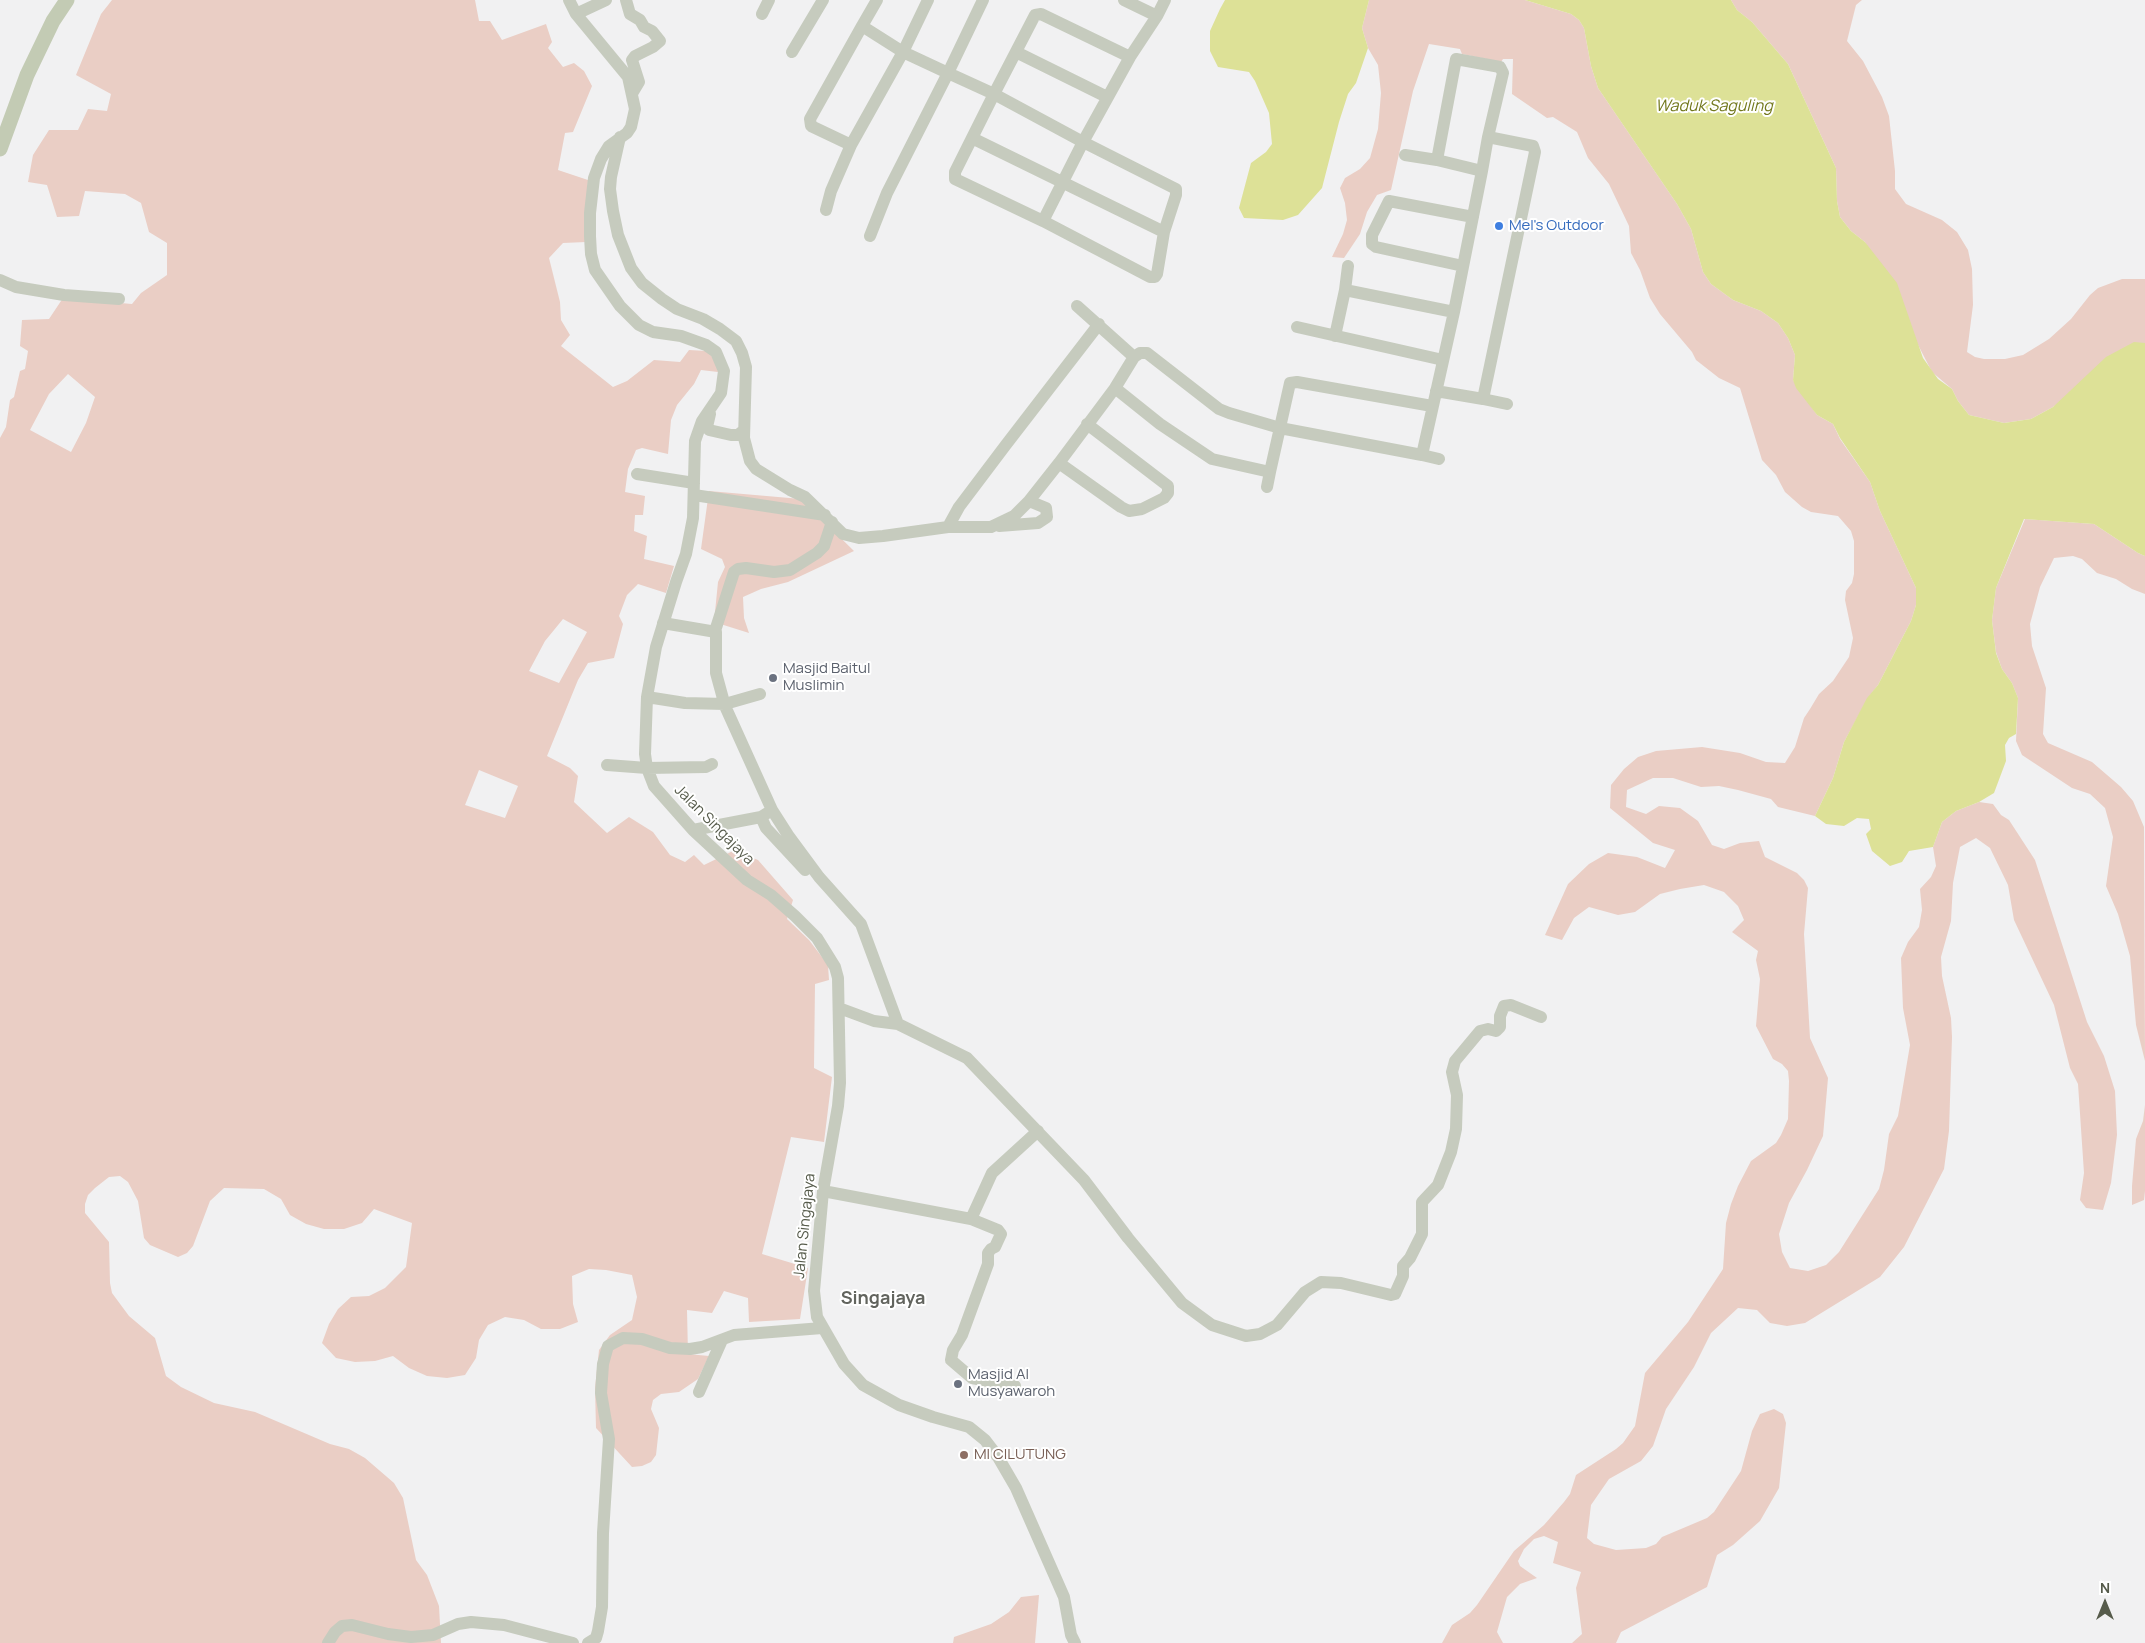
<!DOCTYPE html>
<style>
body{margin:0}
#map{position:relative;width:2145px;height:1643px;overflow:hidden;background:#f1f1f2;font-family:Manrope,sans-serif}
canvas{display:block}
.north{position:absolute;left:2080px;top:1578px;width:50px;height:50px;-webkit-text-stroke:4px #fff;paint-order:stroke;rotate:0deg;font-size:14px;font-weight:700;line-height:20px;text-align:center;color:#565b4b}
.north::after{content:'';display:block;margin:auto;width:18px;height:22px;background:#565b4b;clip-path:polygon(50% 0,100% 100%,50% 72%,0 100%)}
</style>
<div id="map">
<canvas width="2145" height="1643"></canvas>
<div class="north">N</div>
</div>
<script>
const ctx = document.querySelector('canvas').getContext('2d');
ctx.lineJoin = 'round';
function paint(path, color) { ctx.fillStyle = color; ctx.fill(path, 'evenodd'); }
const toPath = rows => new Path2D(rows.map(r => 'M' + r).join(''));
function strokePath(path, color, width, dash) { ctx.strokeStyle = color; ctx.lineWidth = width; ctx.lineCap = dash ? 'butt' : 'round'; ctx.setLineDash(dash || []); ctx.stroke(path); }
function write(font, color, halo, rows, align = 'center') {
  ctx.font = font + ' Manrope,sans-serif'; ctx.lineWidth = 4; ctx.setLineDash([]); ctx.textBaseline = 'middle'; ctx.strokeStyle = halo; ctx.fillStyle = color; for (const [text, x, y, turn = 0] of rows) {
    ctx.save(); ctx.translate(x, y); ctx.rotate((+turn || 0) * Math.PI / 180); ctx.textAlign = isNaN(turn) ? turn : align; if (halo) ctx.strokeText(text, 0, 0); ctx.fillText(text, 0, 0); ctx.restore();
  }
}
paint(toPath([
 [112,0,475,0,479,21,490,21,502,40,546,24,552,42,548,48,563,67,574,63,584,71,592,86,573,132,565,133,558,170,588,180,586,242,563,243,549,258,560,302,561,320,570,335,561,346,613,387,627,381,654,360,680,362,689,350,707,351,717,362,718,372,701,370,694,384,677,405,671,420,668,454,642,448,636,450,628,469,625,492,645,496,643,515,635,515,634,531,647,536,644,559,674,566,666,593,638,584,627,595,619,616,623,624,614,658,588,663,578,680,547,756,570,768,578,776,574,802,607,833,629,817,653,832,670,855,685,862,694,855,704,865,735,850,758,860,793,900,787,919,809,940,828,965,829,980,815,984,814,1068,832,1077,824,1142,791,1137,762,1254,808,1268,800,1319,749,1322,748,1298,724,1291,712,1313,687,1310,688,1354,709,1356,698,1379,679,1392,661,1394,653,1400,651,1409,659,1428,656,1455,651,1462,642,1466,632,1467,596,1428,595,1388,599,1350,610,1335,632,1320,637,1297,632,1275,606,1270,589,1269,572,1276,573,1304,578,1322,560,1329,541,1329,524,1320,505,1317,488,1325,479,1340,476,1358,465,1375,447,1378,427,1376,409,1368,393,1356,375,1361,355,1362,336,1358,322,1343,329,1324,338,1309,351,1297,369,1296,385,1288,406,1267,412,1223,374,1209,362,1223,344,1229,324,1229,306,1224,290,1215,281,1199,264,1189,224,1188,210,1201,193,1246,187,1253,178,1257,150,1245,144,1238,138,1201,128,1182,120,1176,109,1177,95,1188,88,1195,85,1204,85,1213,109,1242,110,1283,112,1293,129,1316,155,1338,166,1376,181,1387,214,1403,255,1412,330,1444,349,1449,365,1458,394,1483,403,1498,416,1560,427,1575,439,1606,441,1643,0,1643,0,438,6,427,10,400,14,397,20,371,25,369,28,351,20,346,22,320,49,319,63,298,132,304,141,293,167,275,167,243,149,232,141,203,125,194,85,191,79,216,57,217,47,185,28,182,33,155,49,130,78,130,88,109,107,111,111,94,76,75,101,14],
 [68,374,95,397,86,423,71,452,30,430,49,394],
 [563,619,587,632,559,683,529,671,545,641],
 [479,770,518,786,505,818,465,805],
 [1369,0,1525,0,1571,14,1579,20,1584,28,1591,66,1598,88,1677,204,1691,229,1703,272,1711,284,1733,300,1761,311,1778,323,1788,338,1795,355,1793,380,1817,415,1833,424,1840,439,1870,482,1880,511,1916,588,1916,605,1911,621,1878,685,1868,698,1844,742,1833,778,1815,816,1778,807,1771,799,1738,790,1719,786,1701,787,1673,778,1653,778,1627,790,1626,807,1646,814,1659,806,1680,808,1698,821,1712,845,1724,849,1740,843,1759,841,1765,857,1797,873,1804,880,1808,888,1804,934,1810,1038,1828,1078,1823,1136,1807,1170,1789,1203,1779,1234,1782,1252,1790,1268,1808,1271,1826,1265,1839,1252,1879,1189,1884,1170,1889,1134,1898,1116,1910,1045,1903,1008,1901,958,1908,942,1919,927,1922,910,1920,889,1931,877,1936,866,1933,847,1942,822,1956,811,1979,802,1993,804,2001,815,2009,820,2035,860,2087,1022,2104,1056,2115,1091,2117,1135,2111,1183,2103,1210,2086,1208,2080,1200,2084,1173,2078,1084,2070,1068,2054,1005,2014,920,2008,885,1990,848,1976,838,1960,847,1953,883,1951,921,1941,957,1942,976,1951,1018,1952,1037,1949,1131,1944,1169,1904,1247,1880,1277,1805,1323,1787,1326,1770,1323,1757,1310,1738,1308,1711,1333,1694,1367,1666,1409,1653,1446,1641,1461,1609,1479,1591,1505,1587,1538,1594,1544,1616,1550,1646,1548,1656,1544,1662,1537,1707,1518,1714,1512,1741,1471,1752,1431,1760,1414,1774,1409,1783,1414,1786,1423,1779,1488,1760,1521,1733,1545,1717,1555,1707,1587,1621,1632,1616,1643,1572,1643,1582,1634,1576,1588,1581,1572,1553,1563,1558,1542,1544,1536,1534,1539,1524,1549,1518,1561,1520,1566,1537,1578,1520,1584,1507,1597,1497,1632,1503,1643,1442,1643,1452,1625,1470,1613,1477,1605,1514,1551,1544,1525,1564,1502,1570,1494,1576,1475,1616,1449,1623,1443,1635,1426,1645,1373,1688,1322,1723,1269,1726,1223,1731,1204,1738,1186,1751,1161,1776,1143,1781,1135,1788,1119,1789,1081,1788,1071,1782,1064,1773,1059,1756,1026,1760,979,1756,960,1758,951,1732,932,1744,920,1738,906,1724,892,1704,885,1680,889,1660,894,1635,912,1618,915,1589,907,1574,918,1562,940,1545,935,1568,884,1589,864,1608,853,1637,857,1665,868,1675,850,1653,843,1610,808,1611,785,1624,769,1638,757,1656,751,1702,747,1740,753,1766,762,1785,763,1795,747,1804,718,1810,709,1819,694,1833,681,1849,657,1853,638,1845,600,1846,591,1852,583,1854,574,1854,541,1851,531,1838,516,1811,512,1802,507,1785,492,1776,475,1762,460,1740,388,1719,378,1696,360,1692,352,1660,314,1650,298,1640,270,1631,253,1629,226,1609,184,1588,158,1577,132,1553,117,1547,118,1512,94,1513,59,1503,59,1501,62,1462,54,1460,49,1429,44,1413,91,1391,190,1377,195,1367,212,1360,234,1344,258,1332,257,1343,234,1347,220,1345,203,1340,188,1345,178,1360,169,1370,158,1378,129,1381,93,1378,65,1368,48,1362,28],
 [1731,0,1862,0,1856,5,1847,41,1863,61,1882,97,1889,116,1895,171,1895,189,1906,204,1942,220,1957,232,1968,250,1972,269,1973,305,1967,352,1975,357,1984,359,2005,359,2023,355,2049,339,2071,319,2090,295,2098,288,2122,279,2145,279,2145,343,2053,407,2031,419,2004,423,1969,415,1958,401,1952,389,1932,372,1865,242,1851,231,1840,217,1837,201,1836,168,1788,64,1752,22,1737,10],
 [709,491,801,499,854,551,788,582,761,589,743,597,744,618,749,633,714,622,718,582,725,567,722,559,701,549],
 [2025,519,2094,524,2138,553,2145,556,2145,594,2132,589,2116,579,2097,573,2082,559,2073,556,2054,558,2040,587,2030,624,2032,646,2046,688,2043,734,2048,743,2092,762,2121,787,2133,801,2144,827,2145,1061,2136,1025,2130,956,2118,914,2106,886,2113,837,2105,808,2090,794,2072,788,2022,755,2016,741,2018,698,2012,683,2002,669,1996,652,1992,620,1996,588],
 [2145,1105,2145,1191,2144,1200,2132,1205,2132,1186,2136,1139,2143,1121],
 [1039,1595,1035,1643,953,1643,954,1637,991,1624,1009,1612,1021,1597]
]), '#eacec5');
paint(toPath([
 [1225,0,1369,0,1362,28,1368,48,1356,83,1348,94,1339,122,1322,188,1298,215,1283,220,1244,218,1239,208,1251,163,1266,152,1272,144,1269,113,1255,81,1249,72,1218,67,1210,51,1210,31,1220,9],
 [1525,0,1731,0,1737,10,1752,22,1788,64,1836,168,1837,201,1840,217,1851,231,1865,242,1897,283,1923,358,1938,379,1952,389,1958,401,1969,415,2004,423,2031,419,2053,407,2106,357,2134,342,2145,343,2145,556,2138,553,2094,524,2024,519,1996,588,1992,620,1996,653,2002,669,2012,683,2018,698,2016,734,2009,738,2005,745,2006,761,1994,793,1979,802,1956,811,1942,822,1933,847,1909,851,1902,862,1890,866,1872,851,1866,834,1871,829,1869,819,1857,818,1844,826,1826,824,1815,816,1833,778,1844,742,1867,698,1878,685,1911,621,1916,605,1916,588,1880,511,1870,482,1840,438,1833,424,1817,415,1796,388,1793,380,1795,355,1788,338,1778,323,1761,311,1733,300,1711,284,1703,272,1691,229,1677,204,1598,88,1591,66,1584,28,1579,20,1571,14]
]), '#dde197');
strokePath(toPath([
 [569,0,576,14,628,77,635,109,631,127,627,133,609,146,601,159,594,178,590,213,590,236,591,254,595,270,620,306,639,325,653,332,681,336,706,345,716,352,724,371,721,393,702,421,695,441,693,518,686,554,676,582,656,647,647,697,645,754,647,768,654,786,693,830,747,880,771,895,795,916,817,938,835,967,838,978,840,1083,838,1106,823,1191,814,1291,817,1317,844,1364,863,1385,899,1405,933,1417,969,1427,985,1440,998,1457,1016,1488,1064,1597,1071,1635,1075,1643],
 [626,0,630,14,640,20,644,27,652,31,660,41,653,47,635,56,632,60,639,82,633,92],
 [983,0,948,73,994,94,955,172,955,179,1043,221],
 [1124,0,1157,16,1130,57,1083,142,994,94,1035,15,1041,14,1130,57],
 [576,14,606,0],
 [762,14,769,0],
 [1157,16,1165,0],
 [862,26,877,0],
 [792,52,823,0],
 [1016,52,1107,97],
 [620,137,611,177,610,189,613,211,618,235,631,268,642,283,662,299,677,309,703,319,720,329,736,341,742,353,746,367,744,438,750,461,756,469,790,490,805,497,843,534,859,538,883,536,948,527,991,527,1014,516,1029,501,1059,463,1115,388,1134,357,1140,353,1147,353,1219,409,1229,413,1280,428,1422,455,1454,312,1482,171,1488,137,1503,73,1500,67,1456,59,1437,160,1482,171],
 [972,138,1164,232],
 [1083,142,1176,189,1176,195,1164,232,1157,274,1155,277,1150,277,1043,221,1083,142],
 [1405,155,1437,160],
 [826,210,831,191,851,145],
 [870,236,887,193,948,73,903,52,851,145,811,126,810,119,862,26,903,52,928,0],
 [1463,266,1376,247,1372,244,1372,235,1389,201,1473,217],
 [0,280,16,287,64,295,119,299],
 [1345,290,1348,266],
 [1077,306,1134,357],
 [1297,327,1443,360],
 [1335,336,1345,290,1454,312],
 [1115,388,1160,424,1212,459,1270,472,1290,383,1297,382,1432,406],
 [1436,391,1483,399,1535,152,1533,146,1488,137],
 [1483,399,1507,404],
 [710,414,707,427,709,430,731,435,738,435,743,431],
 [1422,455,1439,459],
 [1059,463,1121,507,1129,511,1142,509,1164,498,1168,493,1168,486,1087,424],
 [637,474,694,483],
 [1267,487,1270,472],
 [694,495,825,515],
 [999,526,1038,523,1047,517,1046,508,1029,501],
 [948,527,959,507,1005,446,1099,324],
 [663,623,716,632,716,673,725,706,772,810,788,835,819,877,861,924,898,1024],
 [715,631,734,572,738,569,746,568,774,572,790,570,817,553,824,546,832,522],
 [647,697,685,703,725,704,760,694],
 [607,765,647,768,706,767,712,764],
 [772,810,761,817,766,828,805,870],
 [693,830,761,817],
 [839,1008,874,1021,898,1024,967,1058,1084,1180,1128,1238,1182,1303,1212,1325,1246,1336,1260,1334,1277,1325,1305,1292,1321,1282,1341,1283,1391,1295,1395,1294,1403,1276,1403,1266,1410,1258,1422,1234,1422,1202,1438,1185,1451,1152,1456,1129,1457,1095,1452,1072,1455,1061,1480,1031,1488,1029,1496,1031,1500,1027,1500,1016,1504,1006,1511,1005,1541,1017],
 [823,1191,971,1219,998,1230,1001,1234,995,1247,991,1249,988,1253,988,1264,962,1335,953,1350,951,1360,972,1378,1015,1386],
 [971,1219,992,1173,1038,1131],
 [699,1392,722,1340],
 [328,1643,335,1632,342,1626,352,1625,388,1634,411,1637,433,1635,458,1624,471,1622,504,1625,573,1643],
 [588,1643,596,1638,598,1631,602,1607,603,1533,609,1439,601,1393,603,1364,608,1346,623,1338,642,1339,670,1348,690,1349,702,1347,734,1335,822,1328]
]), '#c6cbbe', 12);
strokePath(toPath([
 [0,149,27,75,53,21,67,0]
]), '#c3cbb4', 15);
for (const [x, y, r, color] of [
 [1499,226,5,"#3f7fe0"],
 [773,678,5,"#6b7280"],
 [958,1384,5,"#6b7280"],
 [964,1455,5,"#8d6e63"]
]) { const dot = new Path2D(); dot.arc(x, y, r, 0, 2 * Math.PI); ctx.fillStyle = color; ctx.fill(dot); strokePath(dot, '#fff', 2); }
write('15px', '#366cbe', '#fff', [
 ["Mel's Outdoor",1509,226]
], 'left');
write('15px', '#5b616d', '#fff', [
 ["Masjid Baitul",783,669],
 ["Muslimin",783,686],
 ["Masjid Al",968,1375],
 ["Musyawaroh",968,1392]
], 'left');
write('15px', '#565b4b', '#fff', [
 ["Jalan Singajaya",714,825,45],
 ["Jalan Singajaya",805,1226,-84]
]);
write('15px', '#785e54', '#fff', [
 ["MI CILUTUNG",974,1455]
], 'left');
write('italic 16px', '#72781c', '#fff', [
 ["Waduk Saguling",1714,107]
]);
write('bold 18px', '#62645e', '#fff', [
 ["Singajaya",883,1299]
]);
</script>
